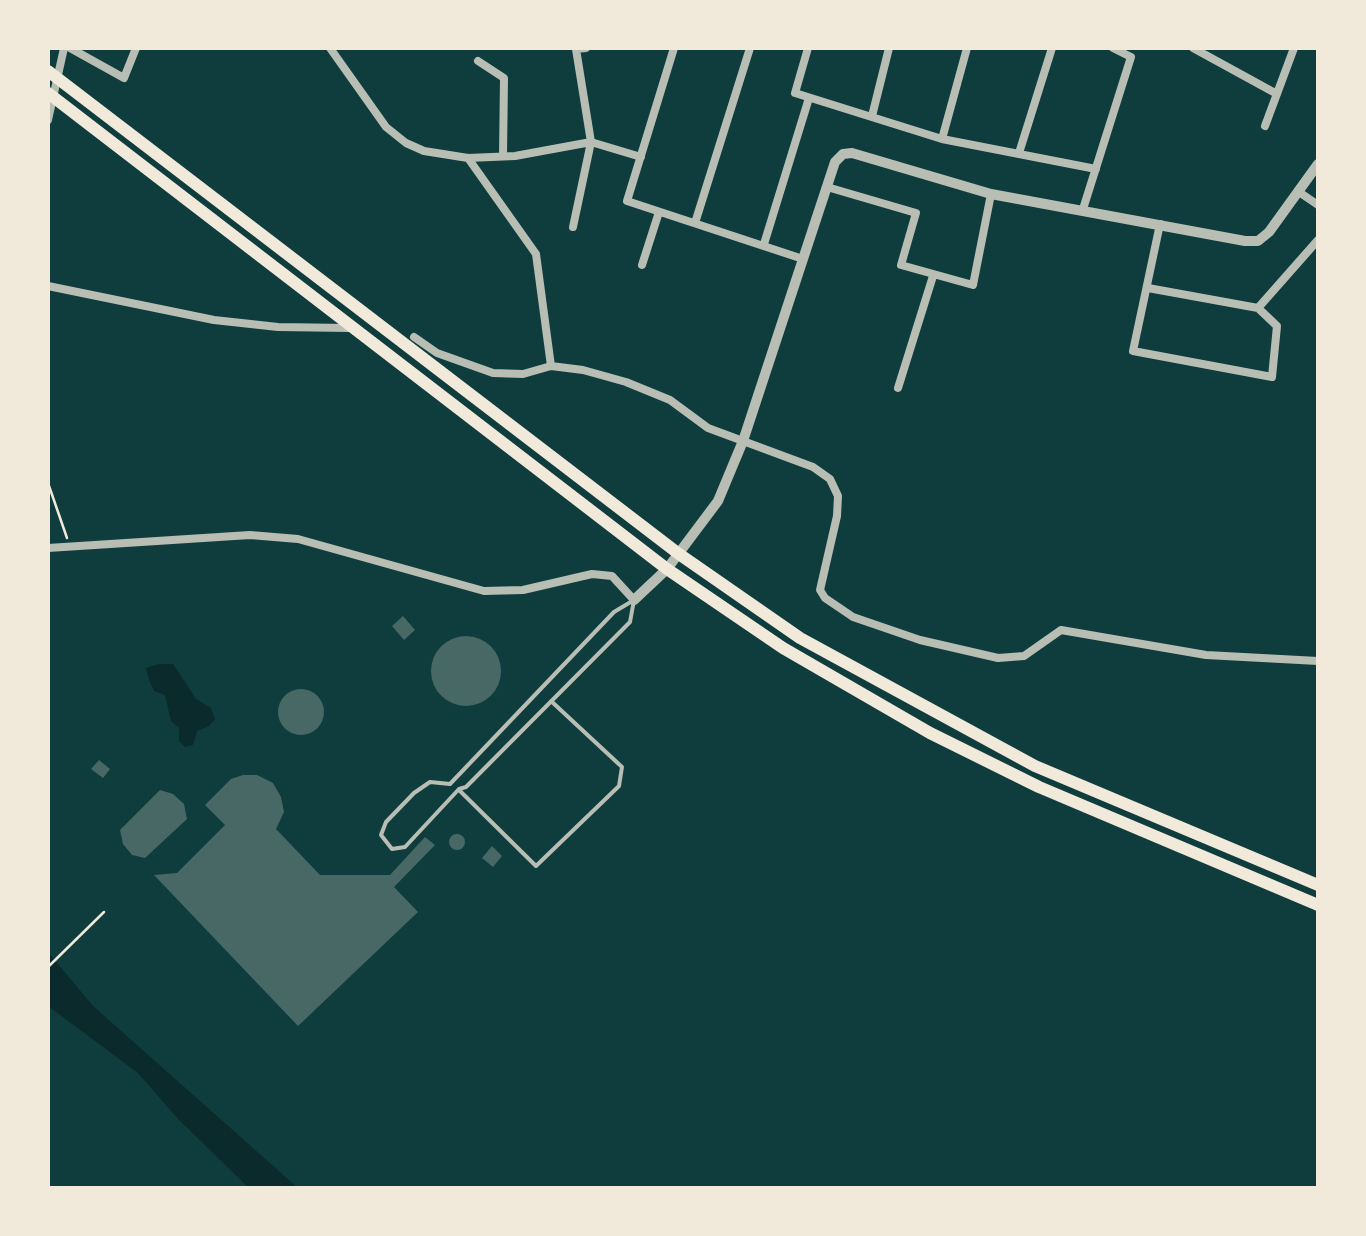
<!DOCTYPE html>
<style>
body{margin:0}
#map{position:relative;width:1366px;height:1236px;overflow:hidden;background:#0f3d3e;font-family:Commissioner,sans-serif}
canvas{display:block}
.frame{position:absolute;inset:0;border:50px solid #f1e9da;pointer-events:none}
</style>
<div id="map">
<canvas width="1366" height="1236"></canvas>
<div class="frame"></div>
</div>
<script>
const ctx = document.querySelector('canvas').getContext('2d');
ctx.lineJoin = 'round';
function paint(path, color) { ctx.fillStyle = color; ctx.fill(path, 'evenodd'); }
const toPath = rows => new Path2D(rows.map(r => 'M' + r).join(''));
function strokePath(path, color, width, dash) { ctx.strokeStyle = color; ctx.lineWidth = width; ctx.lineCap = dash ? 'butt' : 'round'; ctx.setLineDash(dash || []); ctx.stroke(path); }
paint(toPath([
 [159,664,173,664,196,699,211,708,215,719,209,726,197,731,193,745,185,747,179,741,179,728,171,721,165,695,154,691,149,680,146,668],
 [48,952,93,1006,298,1188,249,1188,179,1120,138,1073,48,1006]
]), '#0a2a2b');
paint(toPath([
 [403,616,415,630,404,640,392,626],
 '431 671a35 35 0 1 1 70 0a35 35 0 1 1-70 0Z',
 '278 712a23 23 0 1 1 46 0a23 23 0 1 1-46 0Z',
 [99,760,110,769,103,778,91,769],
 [243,775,257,775,273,783,281,797,284,812,276,829,320,875,390,875,425,837,435,845,394,887,418,912,298,1026,154,875,177,873,225,825,205,805,231,779],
 [160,790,173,794,184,804,187,819,145,858,132,855,123,844,120,830],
 '449 842a8 8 0 1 1 16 0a8 8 0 1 1-16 0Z',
 [492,846,502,856,493,867,482,858]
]), '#486865');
strokePath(toPath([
 [48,483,67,538],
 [48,967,104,912]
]), '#f1e9da', 2.5);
strokePath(toPath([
 [634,600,630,622,466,787,459,789,405,847,392,849,381,835,386,822,414,793,430,782,450,784,614,612,634,600],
 [459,790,536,866,619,786,622,767,551,701]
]), '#b8beb3', 4);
strokePath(toPath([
 [70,48,124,78,136,48],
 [330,48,386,127,406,143,424,151,468,158,515,156,591,142,641,157],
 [674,48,627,201,803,259],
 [808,48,795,93,942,139,1096,169],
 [1193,48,1277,94],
 [478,61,504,78,503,156],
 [872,116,889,48],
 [48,120,64,48],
 [1265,126,1294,48],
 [942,139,967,48],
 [1019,153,1052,48],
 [468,158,536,254,551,366],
 [827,187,916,213,901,265,973,285,991,194],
 [1299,192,1318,205],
 [1083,209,1131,57,1113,48],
 [695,223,750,48],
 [573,227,591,142,576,49,586,48],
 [764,244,809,98],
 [642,265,659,212],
 [48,286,214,320,278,327,349,328],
 [1148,288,1258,308,1277,326,1272,377,1133,351,1160,224],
 [1258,308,1318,240],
 [414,337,437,353,493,373,523,374,551,366,583,370,626,382,670,400,708,428,813,467,830,479,838,496,837,516,820,590,825,598,853,617,920,640,998,658,1024,656,1061,630,1206,655,1318,661],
 [898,388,933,276],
 [48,548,250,535,298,539,484,591,523,590,592,574,612,576,634,600]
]), '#b8beb3', 8);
strokePath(toPath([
 [634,600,667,569,718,501,743,441,835,162,843,154,852,153,991,194,1245,241,1258,241,1269,232,1318,164]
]), '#b8beb3', 10);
strokePath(toPath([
 [48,71,679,554,800,638,1035,766,1318,885],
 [48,93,667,569,783,648,930,733,1039,787,1318,905]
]), '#f1e9da', 12);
</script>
